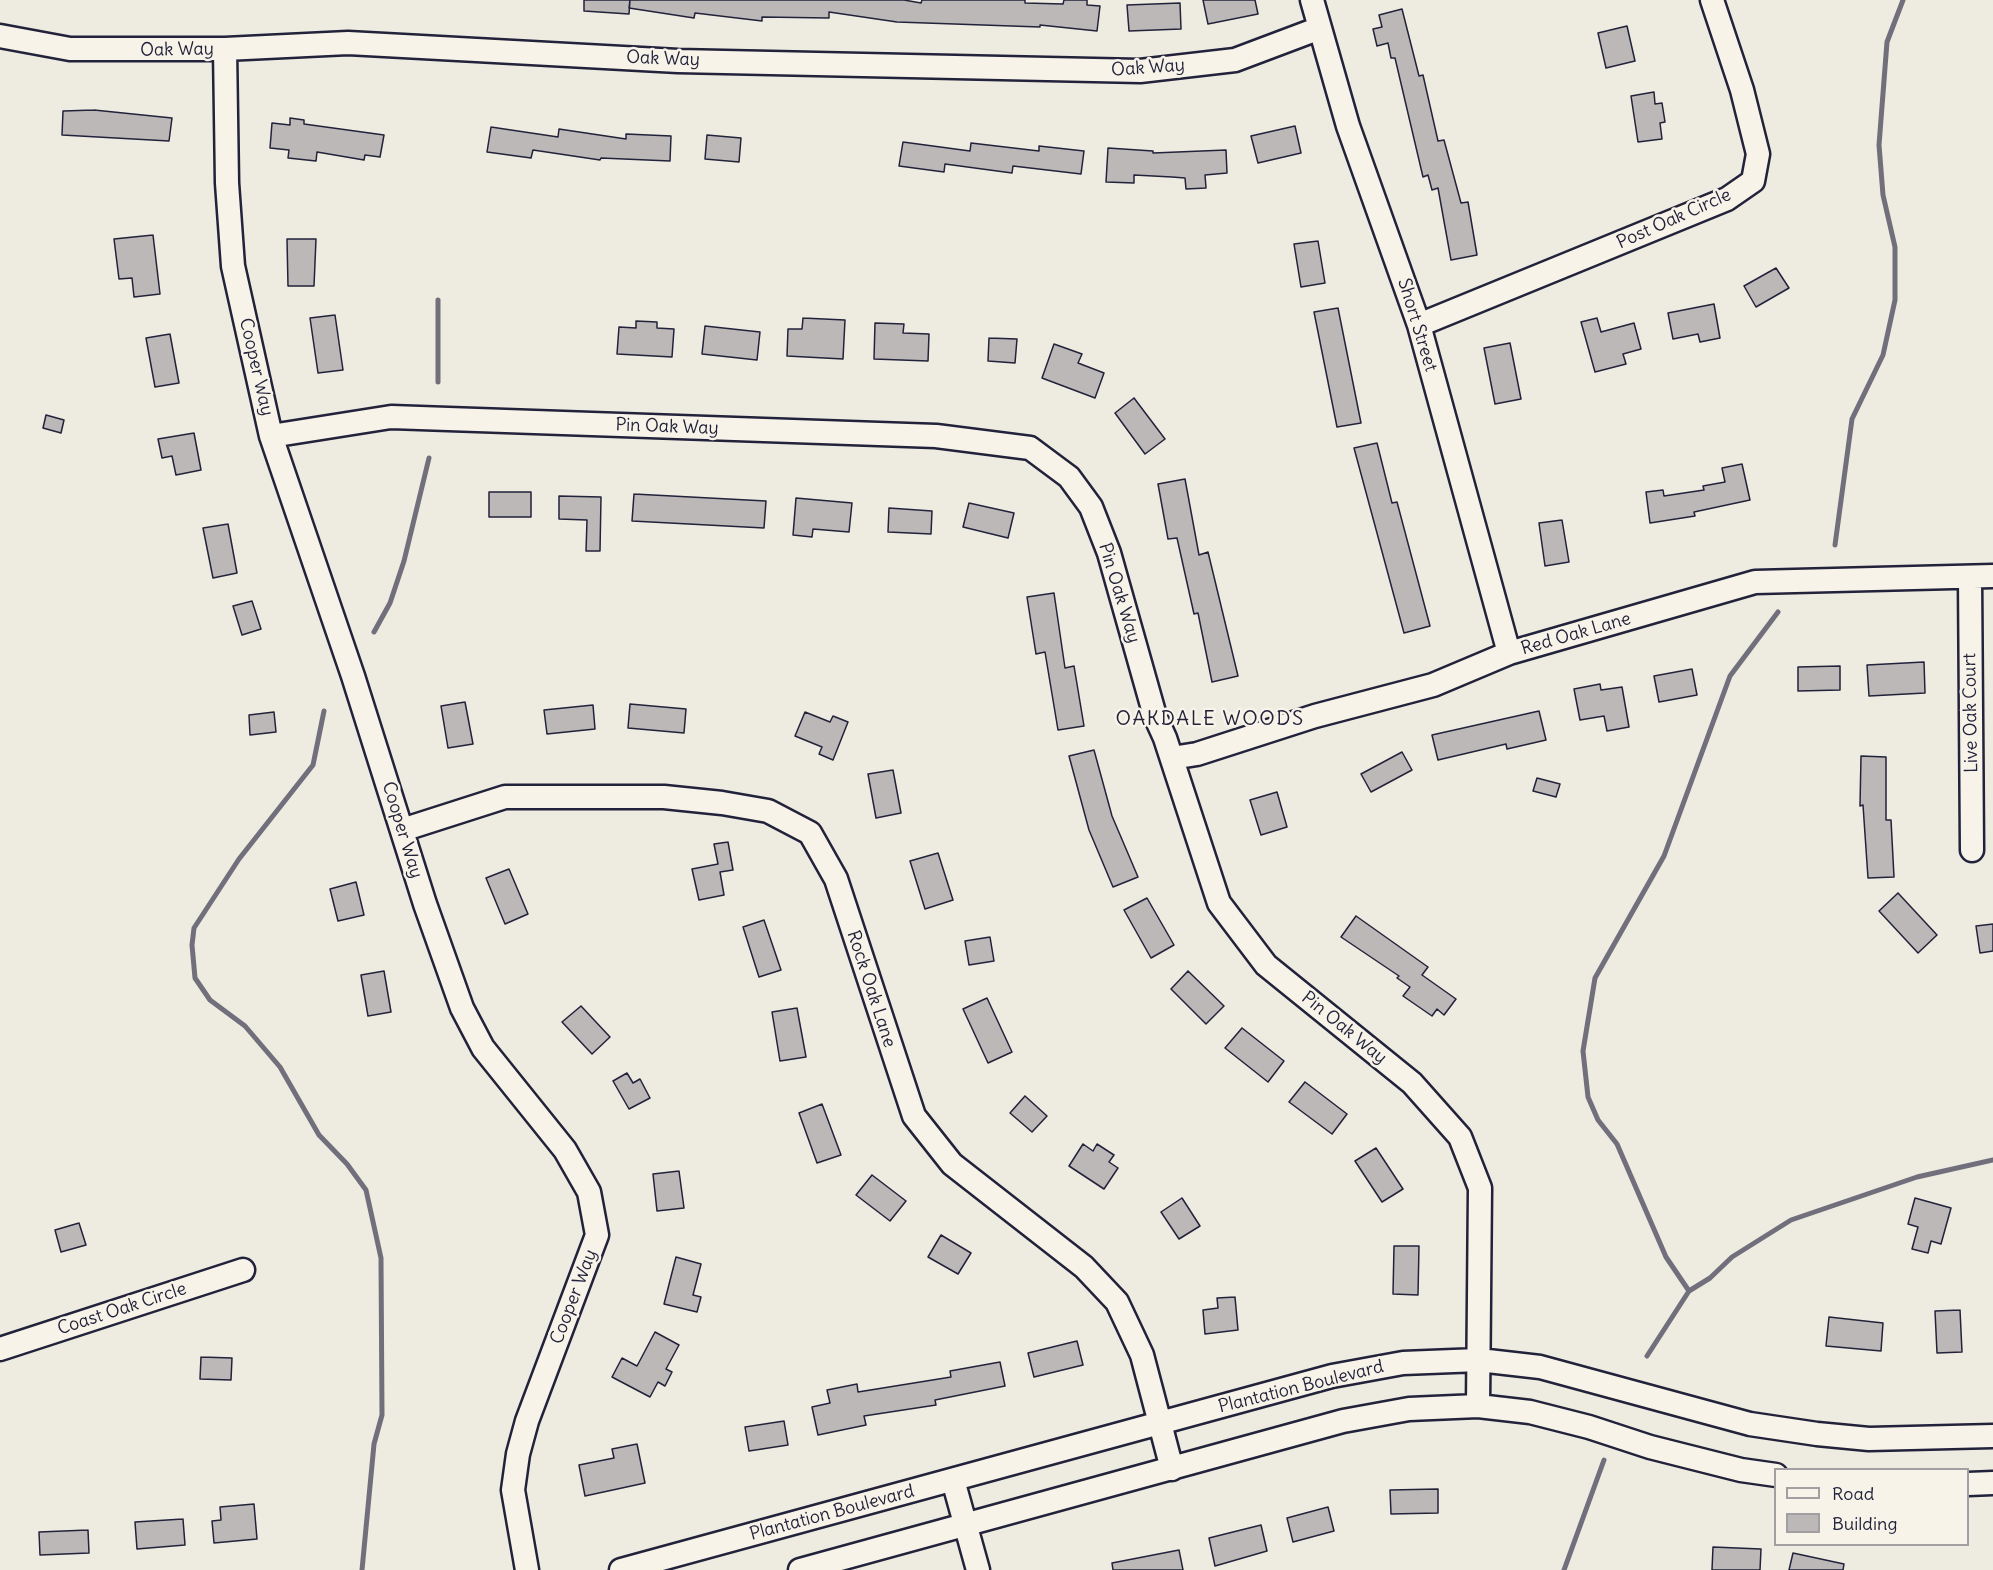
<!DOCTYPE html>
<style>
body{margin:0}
#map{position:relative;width:1993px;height:1570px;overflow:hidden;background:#eeebe1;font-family:Delius,sans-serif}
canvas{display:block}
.legend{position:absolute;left:1774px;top:1468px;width:195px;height:78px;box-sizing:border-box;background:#f7f3e8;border:2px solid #a29fa3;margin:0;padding:8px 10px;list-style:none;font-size:18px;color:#22223b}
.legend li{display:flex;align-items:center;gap:12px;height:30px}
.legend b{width:30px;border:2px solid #a29fa3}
</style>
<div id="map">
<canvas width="1993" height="1570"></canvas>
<ul class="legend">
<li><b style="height:8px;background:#f7f3e8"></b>Road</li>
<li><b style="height:16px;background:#bbb8b7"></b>Building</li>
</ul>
</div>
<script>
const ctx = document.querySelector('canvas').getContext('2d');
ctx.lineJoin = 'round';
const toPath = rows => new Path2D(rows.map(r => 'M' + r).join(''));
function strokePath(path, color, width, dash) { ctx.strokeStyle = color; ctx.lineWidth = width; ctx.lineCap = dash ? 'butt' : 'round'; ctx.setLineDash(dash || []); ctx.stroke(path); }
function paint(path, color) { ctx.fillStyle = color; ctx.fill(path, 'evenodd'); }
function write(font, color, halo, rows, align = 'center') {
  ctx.font = font + ' Delius,sans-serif'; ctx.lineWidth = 5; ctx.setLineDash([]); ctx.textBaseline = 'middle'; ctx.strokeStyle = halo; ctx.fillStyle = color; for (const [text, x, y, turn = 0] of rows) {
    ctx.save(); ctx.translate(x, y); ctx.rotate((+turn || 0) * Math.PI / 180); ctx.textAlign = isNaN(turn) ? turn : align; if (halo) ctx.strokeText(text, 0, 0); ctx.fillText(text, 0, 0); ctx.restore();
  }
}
strokePath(toPath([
 [438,382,438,300],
 [1835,545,1852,419,1883,355,1895,300,1895,247,1883,195,1879,145,1887,42,1903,0],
 [374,632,390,603,404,561,429,458],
 [324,711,313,765,239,859,194,928,192,945,195,978,210,1000,245,1026,280,1067,319,1135,347,1164,366,1190,381,1258,382,1415,374,1444,362,1570],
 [1689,1291,1666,1257,1617,1144,1598,1120,1588,1097,1583,1051,1595,978,1664,856,1730,676,1778,612],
 [1647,1356,1689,1291,1710,1278,1732,1257,1791,1220,1917,1177,1993,1160],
 [1564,1570,1604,1460]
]), '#716f7b', 5);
const building = toPath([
 [584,0,630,0,629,14,584,11,584,0],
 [630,0,904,0,921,3,922,0,1025,0,1025,3,1063,4,1064,0,1087,0,1087,5,1100,6,1097,31,1040,25,1040,27,897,22,829,12,829,18,762,17,762,21,695,13,694,18,629,8,630,0],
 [1203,0,1255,0,1258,14,1208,24,1203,0],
 [1180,3,1181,29,1129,31,1127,5,1180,3],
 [1402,9,1419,76,1423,75,1438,141,1444,140,1461,203,1468,202,1477,255,1451,260,1438,188,1432,190,1428,175,1423,177,1395,58,1391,58,1388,43,1377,46,1373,29,1382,27,1379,15,1402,9],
 [1627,26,1635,61,1606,68,1598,33,1627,26],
 [1654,92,1655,104,1662,103,1665,122,1660,123,1662,139,1638,142,1631,96,1654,92],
 [94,110,172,118,169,141,62,135,63,111,94,110],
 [290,118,304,120,304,124,384,135,380,157,365,155,364,160,317,152,316,161,288,158,289,150,270,148,272,123,290,125,290,118],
 [1295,126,1301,153,1258,163,1251,136,1295,126],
 [491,127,558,137,559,129,626,139,626,134,671,136,670,161,601,158,600,160,533,150,531,158,487,152,491,127],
 [707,135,741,138,739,162,705,159,707,135],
 [903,142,970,151,971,143,1039,151,1039,146,1084,151,1081,174,1013,166,1012,173,945,164,944,172,899,166,903,142],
 [1108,148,1153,151,1153,153,1226,150,1227,173,1205,175,1206,188,1186,189,1185,178,1172,177,1134,175,1134,183,1106,182,1108,148],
 [153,235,160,294,134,297,132,278,119,279,114,239,153,235],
 [287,239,316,239,314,286,288,286,287,239],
 [1318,241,1325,283,1301,287,1294,244,1318,241],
 [1776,268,1789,288,1756,307,1744,286,1776,268],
 [1714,304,1720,338,1700,342,1698,334,1673,339,1668,313,1714,304],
 [1338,308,1361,423,1337,427,1314,312,1338,308],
 [335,315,343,370,318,373,310,318,335,315],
 [803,318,845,320,843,359,787,356,788,329,802,329,803,318],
 [1597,318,1601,332,1634,323,1641,349,1623,354,1626,364,1595,372,1581,322,1597,318],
 [636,321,657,322,657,328,674,329,672,357,617,354,619,327,636,328,636,321],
 [875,323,904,324,903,333,929,334,928,361,874,359,875,323],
 [705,326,760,332,757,360,702,354,705,326],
 [170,334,179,383,155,387,146,338,170,334],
 [989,338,1017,339,1015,363,988,361,989,338],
 [1510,343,1521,399,1495,404,1484,348,1510,343],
 [1054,344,1082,354,1078,363,1104,373,1095,398,1042,378,1054,344],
 [1134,398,1165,439,1145,454,1115,413,1134,398],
 [46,415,64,420,61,433,43,428,46,415],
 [194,433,201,470,176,475,172,456,162,458,158,439,194,433],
 [1377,443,1392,503,1397,502,1430,626,1404,633,1354,448,1377,443],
 [1742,464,1750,500,1694,512,1695,516,1650,523,1646,492,1663,490,1664,496,1704,490,1703,486,1725,482,1722,468,1742,464],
 [1185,479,1199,555,1208,552,1238,676,1212,682,1198,613,1194,614,1177,538,1168,539,1158,484,1185,479],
 [489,492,531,492,531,517,489,517,489,492],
 [634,494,766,501,764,528,632,521,634,494],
 [559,496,601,497,600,551,586,551,587,520,559,519,559,496],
 [796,498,852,503,849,532,813,529,812,537,793,535,796,498],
 [969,503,1014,513,1008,538,963,527,969,503],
 [889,508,932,511,931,534,888,532,889,508],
 [1562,520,1569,562,1545,566,1539,523,1562,520],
 [228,524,237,573,213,578,203,528,228,524],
 [1054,593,1065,668,1074,666,1084,726,1058,730,1045,652,1036,654,1027,597,1054,593],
 [252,601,261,629,242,635,233,606,252,601],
 [1924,662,1925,693,1869,696,1867,665,1924,662],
 [1840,666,1840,690,1798,691,1798,667,1840,666],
 [1692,669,1697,695,1659,702,1654,676,1692,669],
 [1600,684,1601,690,1622,687,1629,727,1607,731,1604,716,1580,720,1574,689,1600,684],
 [465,702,473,744,448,748,441,706,465,702],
 [630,704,686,709,684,733,628,728,630,704],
 [593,705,595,729,547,734,544,710,593,705],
 [1539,711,1546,740,1507,749,1506,744,1438,760,1432,735,1539,711],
 [274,712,276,732,250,735,249,715,274,712],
 [805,712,830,722,833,716,848,722,833,760,819,754,822,747,795,736,805,712],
 [1094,750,1112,816,1138,877,1113,887,1089,830,1069,756,1094,750],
 [1402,752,1412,770,1371,792,1361,774,1402,752],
 [1861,756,1886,757,1886,820,1891,820,1894,877,1868,878,1863,805,1860,806,1861,756],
 [893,770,901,813,876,818,868,774,893,770],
 [1537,778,1560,784,1556,797,1533,791,1537,778],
 [1277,792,1287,827,1261,835,1250,800,1277,792],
 [728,842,733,870,720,872,724,895,699,900,692,869,718,864,714,844,728,842],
 [938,853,953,900,925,909,910,861,938,853],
 [509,869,528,914,505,924,486,878,509,869],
 [356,882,364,915,338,921,330,889,356,882],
 [1898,893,1937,935,1918,953,1879,911,1898,893],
 [1147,898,1174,945,1151,958,1124,910,1147,898],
 [1356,916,1428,967,1422,975,1456,999,1444,1015,1437,1009,1432,1016,1403,996,1410,987,1397,978,1399,976,1341,937,1356,916],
 [764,920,781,970,759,977,743,927,764,920],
 [1993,924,1993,951,1980,953,1976,926,1993,924],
 [990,937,994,961,969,965,965,941,990,937],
 [384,971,391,1012,368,1016,361,975,384,971],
 [1188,971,1224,1006,1206,1024,1171,989,1188,971],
 [987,998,1012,1052,988,1063,963,1009,987,998],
 [581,1006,610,1037,592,1054,562,1022,581,1006],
 [797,1008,806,1057,780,1061,772,1012,797,1008],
 [1242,1028,1284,1061,1268,1082,1225,1048,1242,1028],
 [627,1073,633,1083,640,1079,650,1098,629,1109,613,1081,627,1073],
 [1305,1082,1347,1114,1332,1134,1289,1102,1305,1082],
 [1025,1096,1047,1116,1032,1132,1010,1113,1025,1096],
 [822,1104,841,1155,817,1163,799,1113,822,1104],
 [1083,1144,1093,1151,1097,1144,1114,1155,1109,1162,1118,1168,1104,1189,1069,1166,1083,1144],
 [1376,1148,1403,1189,1382,1202,1355,1161,1376,1148],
 [679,1171,684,1208,657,1211,653,1174,679,1171],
 [872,1175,906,1201,890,1221,856,1195,872,1175],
 [1182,1198,1200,1226,1179,1239,1161,1212,1182,1198],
 [1915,1198,1951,1208,1941,1244,1931,1241,1928,1253,1912,1249,1918,1227,1908,1224,1915,1198],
 [79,1223,86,1245,61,1252,55,1230,79,1223],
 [941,1235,971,1253,958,1274,928,1257,941,1235],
 [1394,1246,1419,1246,1418,1295,1393,1294,1394,1246],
 [676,1257,701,1264,693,1295,701,1297,697,1312,664,1304,676,1257],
 [1235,1297,1238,1330,1205,1334,1203,1310,1218,1308,1217,1298,1235,1297],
 [1960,1310,1962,1352,1937,1353,1935,1311,1960,1310],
 [1829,1317,1883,1323,1881,1351,1826,1346,1829,1317],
 [655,1332,679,1345,666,1369,672,1372,665,1386,658,1382,650,1397,612,1377,622,1358,637,1366,655,1332],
 [1077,1341,1083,1365,1034,1377,1028,1353,1077,1341],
 [201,1357,232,1358,231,1380,200,1379,201,1357],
 [1000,1362,1005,1386,935,1400,936,1405,864,1416,866,1425,818,1435,812,1407,830,1403,827,1390,857,1384,858,1392,951,1377,950,1371,1000,1362],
 [784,1421,788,1445,749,1451,745,1427,784,1421],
 [637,1444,645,1483,585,1496,579,1465,614,1458,612,1449,637,1444],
 [1438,1489,1438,1513,1391,1514,1390,1490,1438,1489],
 [254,1504,257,1539,214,1543,212,1521,221,1520,220,1507,254,1504],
 [1328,1507,1334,1531,1293,1542,1287,1518,1328,1507],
 [183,1519,185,1545,137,1549,135,1522,183,1519],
 [1261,1525,1267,1551,1215,1566,1209,1538,1261,1525],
 [88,1530,89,1553,40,1555,39,1532,88,1530],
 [1713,1547,1761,1549,1760,1570,1712,1570,1713,1547],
 [1179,1550,1183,1570,1113,1570,1112,1563,1179,1550],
 [1793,1553,1844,1564,1843,1570,1789,1570,1793,1553]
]);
paint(building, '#bbb8b7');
strokePath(building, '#22223b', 1.5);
const minor = toPath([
 [1312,0,1348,126,1419,325,1509,653],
 [0,36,70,49,225,49,348,43,678,61,1140,71,1235,60,1320,28],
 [225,49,227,183,233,266,271,436,353,676,425,904,462,1008,483,1048,565,1150,589,1192,597,1235,527,1421,518,1454,513,1490,527,1570],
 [1419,325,1727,199,1753,181,1758,154,1742,90,1712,0],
 [271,436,391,417,936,436,1030,448,1069,477,1091,507,1109,553,1155,716,1165,738,1219,903,1266,965,1412,1083,1460,1137,1480,1188,1478,1406],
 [1970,577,1972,850],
 [1172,758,1197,754,1315,716,1433,685,1509,653,1755,582,1993,576],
 [402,830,505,797,664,797,722,803,768,811,810,833,836,879,914,1116,952,1164,1084,1267,1117,1302,1142,1355,1172,1469],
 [0,1349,243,1270],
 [953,1480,978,1570],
 [1968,1484,1993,1483],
 [621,1570,1332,1376,1403,1363,1479,1360,1540,1367,1750,1424,1817,1434,1869,1439,1993,1436],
 [800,1570,1343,1421,1409,1409,1478,1406,1530,1412,1589,1427,1650,1447,1741,1470,1776,1475]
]);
strokePath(minor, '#22223b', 27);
strokePath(minor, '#f7f3e8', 22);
write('18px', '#22223b', '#f7f3e8', [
 ["Oak Way",177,50,-1],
 ["Oak Way",663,59,2],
 ["Oak Way",1148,68,-4],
 ["Post Oak Circle",1674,219,-24],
 ["Short Street",1417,325,73],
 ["Cooper Way",256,367,77],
 ["Pin Oak Way",667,427,2],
 ["Pin Oak Way",1119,593,73],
 ["Red Oak Lane",1576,634,-16],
 ["Live Oak Court",1971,713,-91],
 ["Cooper Way",402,830,73],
 ["Rock Oak Lane",871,989,72],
 ["Pin Oak Way",1344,1028,39],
 ["Cooper Way",574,1297,-69],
 ["Coast Oak Circle",122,1309,-18],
 ["Plantation Boulevard",1301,1387,-14],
 ["Plantation Boulevard",832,1513,-15]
]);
ctx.letterSpacing = '1.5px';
write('20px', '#22223b', '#f7f3e8', [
 ["OAKDALE WOODS",1210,719]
]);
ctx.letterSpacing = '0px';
</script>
